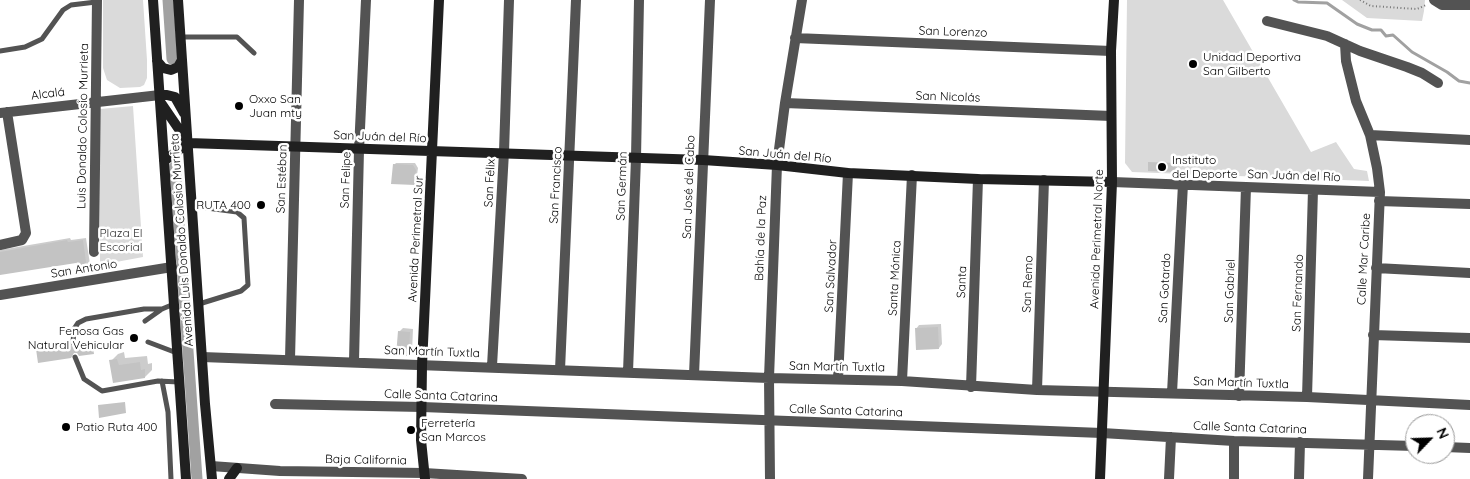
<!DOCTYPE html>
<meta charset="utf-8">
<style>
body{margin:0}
#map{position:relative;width:1470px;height:479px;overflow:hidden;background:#fff;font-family:Quicksand,sans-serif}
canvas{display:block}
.north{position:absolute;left:1405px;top:414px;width:50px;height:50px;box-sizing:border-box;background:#fff;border:1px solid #999;border-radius:50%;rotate:66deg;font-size:14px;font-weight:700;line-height:20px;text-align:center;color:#000}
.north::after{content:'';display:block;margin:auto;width:18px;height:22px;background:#000;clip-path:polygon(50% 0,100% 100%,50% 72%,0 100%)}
</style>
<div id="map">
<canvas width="1470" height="479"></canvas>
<div class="north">N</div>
</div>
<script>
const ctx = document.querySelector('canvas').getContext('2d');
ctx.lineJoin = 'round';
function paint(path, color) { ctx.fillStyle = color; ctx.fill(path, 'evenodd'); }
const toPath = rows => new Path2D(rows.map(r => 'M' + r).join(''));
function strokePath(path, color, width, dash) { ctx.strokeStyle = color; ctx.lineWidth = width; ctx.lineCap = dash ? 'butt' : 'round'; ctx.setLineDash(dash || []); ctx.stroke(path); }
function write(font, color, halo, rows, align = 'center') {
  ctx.font = font + ' Quicksand,sans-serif'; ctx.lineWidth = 5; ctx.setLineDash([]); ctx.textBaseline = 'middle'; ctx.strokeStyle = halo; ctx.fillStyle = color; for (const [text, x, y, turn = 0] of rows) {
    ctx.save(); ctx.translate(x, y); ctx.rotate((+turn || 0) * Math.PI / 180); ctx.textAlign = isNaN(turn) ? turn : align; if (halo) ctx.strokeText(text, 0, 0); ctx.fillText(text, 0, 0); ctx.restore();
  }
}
paint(toPath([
 [103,0,143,0,147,60,147,78,144,85,140,87,120,88,107,80,103,68],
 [1127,0,1223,0,1311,152,1336,142,1354,169,1367,171,1369,181,1132,172,1125,163],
 [1342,0,1425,0,1424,11,1422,21,1367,18],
 [133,106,143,257,100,265,100,109]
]), '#dadada');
paint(toPath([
 [396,163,415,163,418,168,416,182,414,184,394,165],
 [70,238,71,240,86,238,90,264,87,268,77,261,0,274,0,250],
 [941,324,942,344,939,348,916,329,919,325],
 [403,328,413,329,412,352,409,355,399,332],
 [93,341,93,353,38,349,70,344,75,347,79,343],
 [124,352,125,358,147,356,148,364,152,363,152,370,145,377,114,382,111,361,118,354]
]), '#0003');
strokePath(toPath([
 [1294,0,1298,2,1327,3,1357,24,1372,30,1381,30,1386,36,1393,35,1412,52,1447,72,1459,81,1470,83]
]), '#a1a1a1', 3);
strokePath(toPath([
 [168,0,172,59],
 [175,166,197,479]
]), '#a1a1a1', 11);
paint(toPath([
 [1148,162,1177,163,1177,172,1148,171],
 [393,164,413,165,416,170,415,185,391,184],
 [67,240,68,242,83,240,87,269,77,270,76,263,0,275,0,252],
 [938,327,939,349,916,350,915,328],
 [398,331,410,332,409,356,396,356],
 [92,341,94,354,79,356,77,353,74,353,71,358,38,363,36,349,69,345,73,347,77,343],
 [117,359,119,365,140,362,141,370,145,369,145,378,113,383,109,360],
 [125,402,126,413,99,418,98,405]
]), '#c3c3c3');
strokePath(toPath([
 [1360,0,1371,6,1417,9,1426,5]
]), '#757575', 2, [1, 2.5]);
strokePath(toPath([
 [181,37,237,37,254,53],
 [0,51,25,47,42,39,63,10,71,5,96,2],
 [192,206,237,212,244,218,248,285,241,291,199,304],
 [145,321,162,309,174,304],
 [148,342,177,353],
 [73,343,74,329,78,323,86,319,144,309,162,309],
 [75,357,84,379,102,391,158,381,179,382],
 [162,381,168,412,171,479]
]), '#535353', 5);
strokePath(toPath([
 [1434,0,1442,5,1470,5],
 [1267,21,1327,36,1360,51,1407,67,1422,73,1438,83],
 [795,38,1111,51],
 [1345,44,1346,61,1356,101,1370,135,1377,168,1380,192,1368,479],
 [785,103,1111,116],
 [0,113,160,95],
 [1370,135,1470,140],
 [1112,182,1380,192],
 [1379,201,1470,204],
 [0,245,22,240,26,233,7,112],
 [94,252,97,0],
 [1376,268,1470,273],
 [0,295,172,267],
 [1373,335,1470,338],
 [202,357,769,378,902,381,1037,390,1307,397,1470,405],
 [290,359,299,0],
 [354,361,359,150,366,0],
 [492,366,504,152,509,0],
 [560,370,576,0],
 [628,372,636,158,639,0],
 [694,375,710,0],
 [838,379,848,173],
 [902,381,912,175],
 [971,387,978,179],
 [1037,390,1044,180],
 [1172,393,1183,184],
 [1239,396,1246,187],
 [1307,397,1313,190],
 [275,404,422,407,1102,433,1234,441,1415,446],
 [1445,447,1470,448],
 [211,466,280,471,424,473,522,479],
 [770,479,769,378,777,165,785,103,802,0],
 [1169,479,1171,437],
 [1234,479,1234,441],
 [1299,479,1300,442]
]), '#535353', 10);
strokePath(toPath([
 [153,0,186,479],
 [178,0,205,404,212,479],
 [157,61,163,68,171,70,178,67,182,60],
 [160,95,167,95,175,97,184,113],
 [161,103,187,141],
 [188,143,703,160,777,165,848,173,978,179,1112,182],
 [164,161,188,143],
 [229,479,237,468],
 [425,479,421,440,422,365,439,0],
 [1100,479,1112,182,1111,51,1114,0]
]), '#202020', 10);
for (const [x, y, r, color] of [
 [1193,64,5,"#000"],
 [239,106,5,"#000"],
 [1162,167,5,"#000"],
 [261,205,5,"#000"],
 [134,338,5,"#000"],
 [66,427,5,"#000"],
 [411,430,5,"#000"]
]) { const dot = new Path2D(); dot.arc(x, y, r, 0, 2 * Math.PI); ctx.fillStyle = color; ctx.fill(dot); strokePath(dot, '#fff', 2); }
write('12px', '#000', '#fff', [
 ["San Lorenzo",953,32,2],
 ["Alcalá",48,94,-7],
 ["San Nicolás",948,97,2],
 ["Luis Donaldo Colosio Murrieta",83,126,-89],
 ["San Juán del Río",380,137,2],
 ["San Juán del Río",785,155,5],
 ["San Juán del Río",1294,176,2],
 ["San Estéban",282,179,-88],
 ["San Felipe",346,180,-88],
 ["San Félix",490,183,-87],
 ["San Francisco",556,185,-87],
 ["San Germán",622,186,-88],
 ["San José del Cabo",689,187,-88],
 ["Bahía de la Paz",761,238,-88],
 ["Avenida Perimetral Sur",416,239,-87],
 ["Avenida Perimetral Norte",1097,239,-88],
 ["Avenida Luis Donaldo Colosio Murrieta",182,240,-94],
 ["Calle Mar Caribe",1364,259,-87],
 ["San Antonio",84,269,-9],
 ["San Salvador",831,276,-87],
 ["Santa Mónica",895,278,-87],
 ["Santa",962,282,-88],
 ["San Remo",1028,284,-88],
 ["San Gotardo",1165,288,-87],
 ["San Gabriel",1230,291,-88],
 ["San Fernando",1298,293,-88],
 ["San Martín Tuxtla",432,352,2],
 ["San Martín Tuxtla",837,367,1],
 ["San Martín Tuxtla",1241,383,2],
 ["Calle Santa Catarina",441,396,2],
 ["Calle Santa Catarina",846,411,2],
 ["Calle Santa Catarina",1250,428,2],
 ["Baja California",366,460,1]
]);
write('12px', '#000', '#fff', [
 ["Unidad Deportiva",1203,57],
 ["San Gilberto",1203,71],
 ["Oxxo San",249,99],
 ["Juan mty",249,113],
 ["Instituto",1172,160],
 ["del Deporte",1172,174],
 ["RUTA 400",251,205,"right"],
 ["Fenosa Gas",124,331,"right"],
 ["Natural Vehicular",124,345,"right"],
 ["Ferretería",421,423],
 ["San Marcos",421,437],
 ["Patio Ruta 400",76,427]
], 'left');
write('12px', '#313131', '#fff', [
 ["Plaza El",121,233],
 ["Escorial",121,247]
]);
</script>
